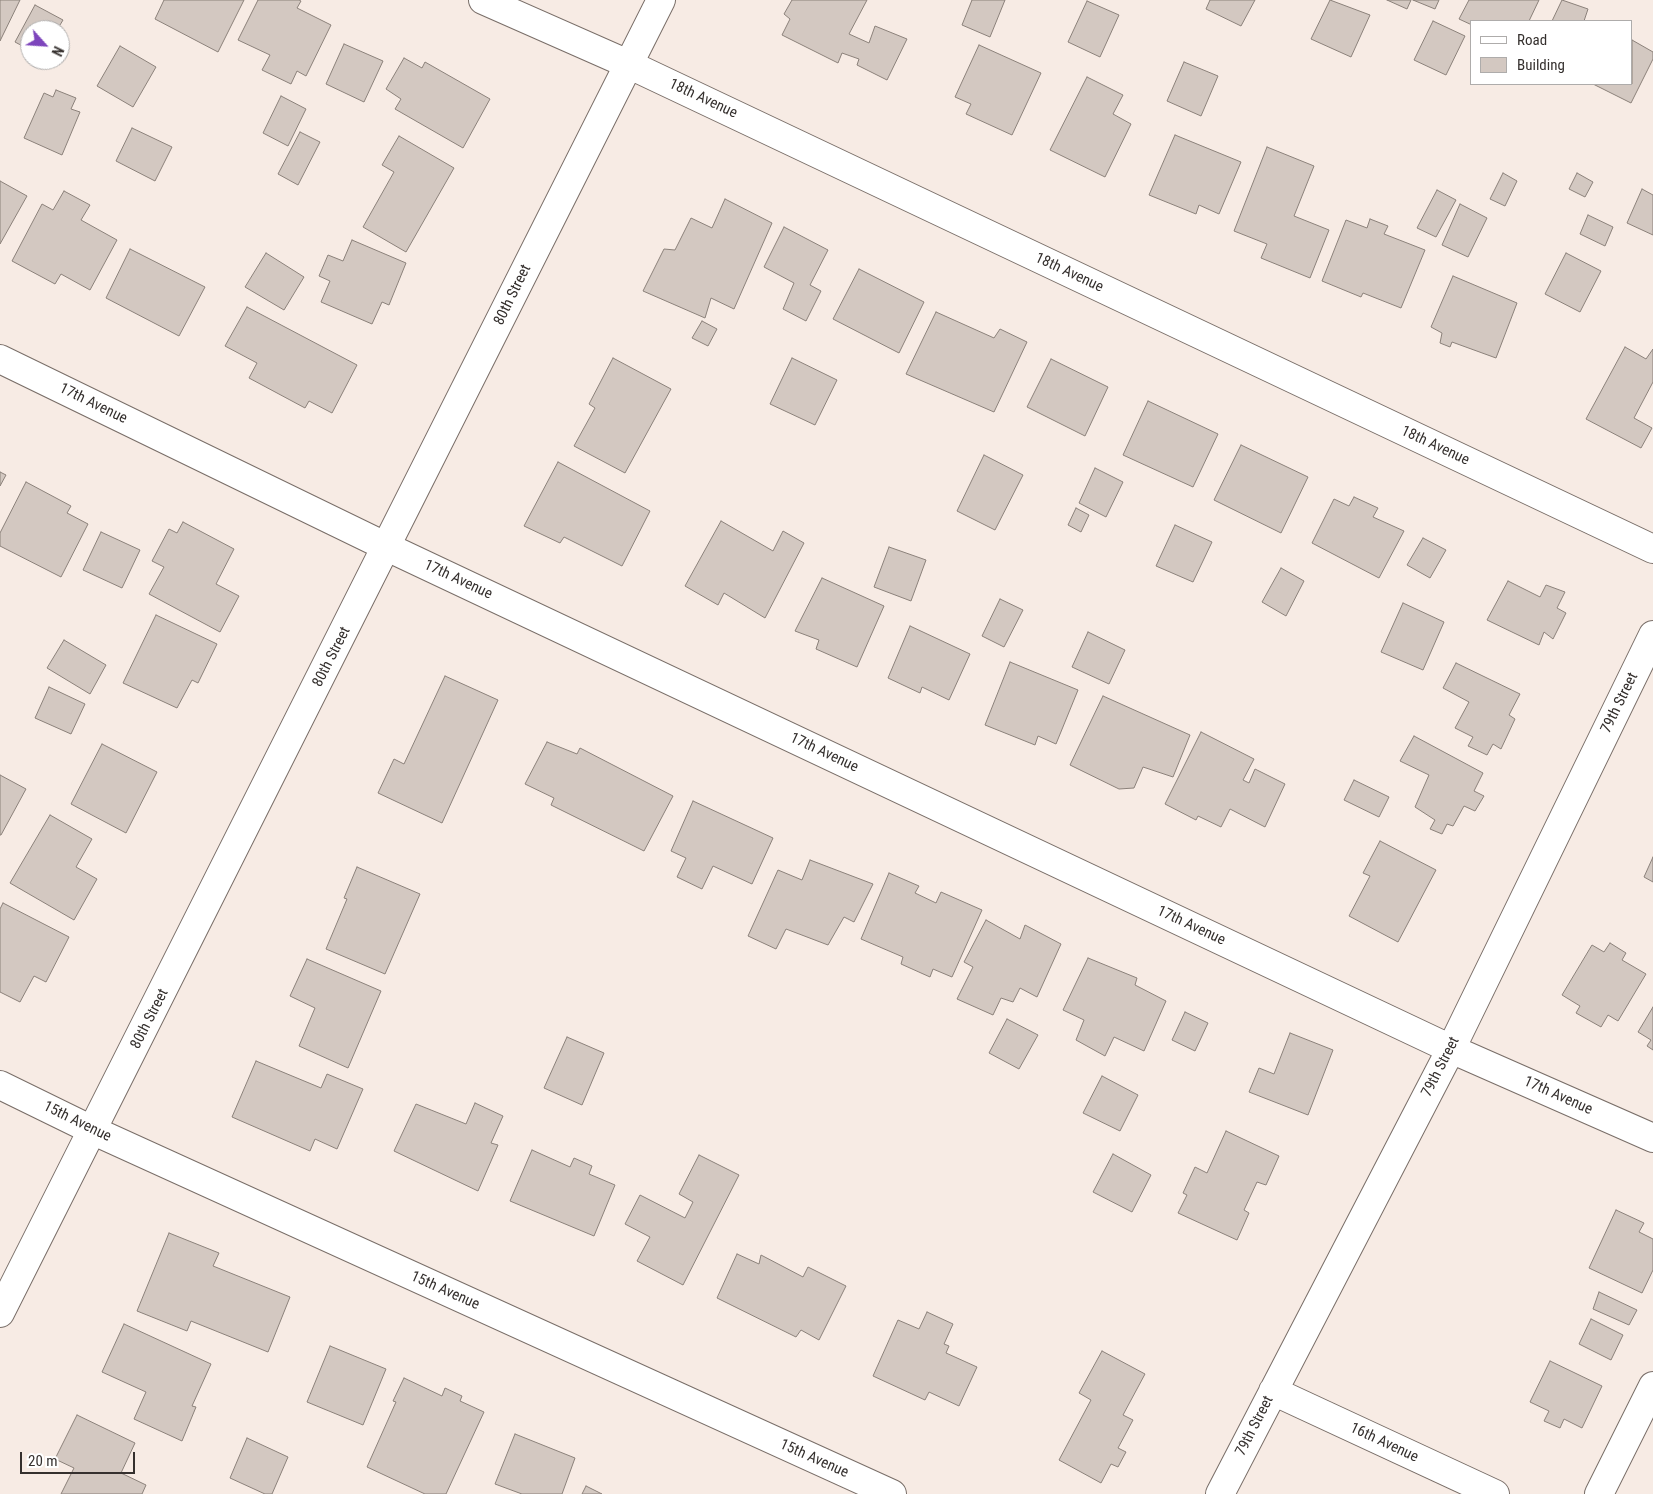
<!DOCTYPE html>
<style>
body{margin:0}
#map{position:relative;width:1653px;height:1494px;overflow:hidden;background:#f7ebe4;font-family:"Roboto Condensed",sans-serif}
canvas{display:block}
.legend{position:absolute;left:1470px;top:20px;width:162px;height:65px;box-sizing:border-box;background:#fff;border:1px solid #aeacab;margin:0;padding:6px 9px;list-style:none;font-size:15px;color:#35302e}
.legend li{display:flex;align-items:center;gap:10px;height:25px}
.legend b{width:25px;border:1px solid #aeacab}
.north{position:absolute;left:20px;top:20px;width:50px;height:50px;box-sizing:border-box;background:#fff;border:1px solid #aeacab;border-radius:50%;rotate:116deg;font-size:14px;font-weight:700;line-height:20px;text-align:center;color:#35302e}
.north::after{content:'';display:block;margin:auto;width:18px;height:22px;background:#7d45bc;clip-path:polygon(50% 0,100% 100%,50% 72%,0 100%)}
.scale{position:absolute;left:20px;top:1452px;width:115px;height:22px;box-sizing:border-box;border:2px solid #35302e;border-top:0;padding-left:6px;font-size:15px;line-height:18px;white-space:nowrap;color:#35302e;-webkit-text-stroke:4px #fff;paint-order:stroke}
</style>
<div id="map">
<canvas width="1653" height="1494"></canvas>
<ul class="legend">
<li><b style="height:6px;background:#fff"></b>Road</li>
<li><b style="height:14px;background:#d3c8c1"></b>Building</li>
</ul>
<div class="north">N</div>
<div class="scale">20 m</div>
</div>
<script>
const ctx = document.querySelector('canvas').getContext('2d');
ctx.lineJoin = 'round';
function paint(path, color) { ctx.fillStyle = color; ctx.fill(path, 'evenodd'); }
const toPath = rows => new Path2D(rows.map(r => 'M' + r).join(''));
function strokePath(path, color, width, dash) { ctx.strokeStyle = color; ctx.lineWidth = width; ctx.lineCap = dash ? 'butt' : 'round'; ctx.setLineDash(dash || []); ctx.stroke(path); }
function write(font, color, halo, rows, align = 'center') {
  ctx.font = font + ' "Roboto Condensed",sans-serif'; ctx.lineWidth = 4; ctx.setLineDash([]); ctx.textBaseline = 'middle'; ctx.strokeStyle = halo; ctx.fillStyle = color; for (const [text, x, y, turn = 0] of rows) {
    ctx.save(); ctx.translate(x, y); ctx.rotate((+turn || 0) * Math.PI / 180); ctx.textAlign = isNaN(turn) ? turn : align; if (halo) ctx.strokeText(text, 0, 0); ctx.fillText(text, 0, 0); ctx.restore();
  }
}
const building = toPath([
 [0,0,20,0,0,41,0,0],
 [164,0,244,0,218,52,155,19,164,0],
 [258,0,299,0,301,1,297,8,331,25,306,76,297,71,291,84,262,70,270,55,238,40,258,0],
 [792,0,867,0,849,34,869,43,875,26,907,39,887,80,857,65,859,59,842,53,838,63,782,35,790,19,784,14,792,0],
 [972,0,1005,0,990,37,962,25,972,0],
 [1210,0,1255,0,1241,26,1206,9,1210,0],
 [1330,0,1370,15,1351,57,1311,39,1330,0],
 [1387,0,1411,0,1407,9,1387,0],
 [1413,0,1439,0,1435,9,1413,0],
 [1469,0,1539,0,1529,21,1472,21,1472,25,1459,19,1469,0],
 [1562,0,1588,9,1584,21,1552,21,1562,0],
 [1087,1,1119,15,1100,57,1068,42,1087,1],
 [35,5,63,20,57,30,30,30,30,50,15,42,35,5],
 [1433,21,1465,36,1446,75,1414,60,1433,21],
 [1632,40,1653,52,1653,59,1631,103,1593,84,1632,84,1632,40],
 [344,44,383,61,364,102,326,84,344,44],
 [979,45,1041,73,1012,135,966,114,971,104,955,97,979,45],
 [120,46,156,67,133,107,97,86,120,46],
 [404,58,422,68,425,62,490,99,463,148,395,109,401,99,386,89,404,58],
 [1184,62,1218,76,1201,116,1167,101,1184,62],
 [1087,77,1123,95,1113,114,1131,124,1105,177,1050,150,1087,77],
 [56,90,76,98,71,109,80,112,62,155,24,138,44,93,53,97,56,90],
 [281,96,306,109,288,146,263,133,281,96],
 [132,128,172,147,155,181,116,161,132,128],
 [300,132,320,142,298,185,278,174,300,132],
 [1175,135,1241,162,1219,214,1199,205,1196,214,1149,195,1175,135],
 [399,136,454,168,406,252,363,227,394,172,382,165,399,136],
 [1267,147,1314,166,1294,216,1329,230,1310,278,1261,258,1267,244,1234,231,1267,147],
 [1503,173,1517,181,1505,206,1490,199,1503,173],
 [1577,173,1593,182,1585,197,1569,189,1577,173],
 [0,181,27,196,0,244,0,181],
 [1642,189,1653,195,1653,235,1627,223,1642,189],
 [1437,190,1456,200,1436,237,1417,228,1437,190],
 [64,191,90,205,81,220,117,240,90,290,61,274,55,284,12,261,42,204,53,210,64,191],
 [725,199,772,223,734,309,711,298,705,318,643,291,664,249,675,250,691,218,712,228,725,199],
 [1460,204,1487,218,1468,257,1442,245,1460,204],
 [1588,215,1613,227,1605,246,1580,234,1588,215],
 [1370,219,1388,226,1384,234,1425,250,1401,308,1363,293,1361,297,1322,281,1346,220,1367,228,1370,219],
 [784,227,828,250,810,285,821,291,806,321,783,309,794,283,764,267,784,227],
 [352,240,406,263,389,305,382,302,372,324,321,302,330,281,319,276,328,255,343,261,352,240],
 [130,249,205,287,179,336,106,298,130,249],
 [266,253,304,277,284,310,245,287,266,253],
 [1566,253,1601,271,1580,312,1545,294,1566,253],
 [859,269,924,302,899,353,833,319,859,269],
 [1453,276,1517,303,1496,358,1452,342,1450,347,1440,343,1442,333,1431,327,1453,276],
 [247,307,357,365,332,413,309,401,305,408,249,378,257,363,225,346,247,307],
 [936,312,994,338,1000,329,1027,342,994,412,906,374,936,312],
 [702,321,717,329,708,346,692,338,702,321],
 [1625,347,1646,359,1653,349,1653,382,1634,418,1652,428,1641,448,1586,419,1625,347],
 [613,358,671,389,625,473,574,446,595,408,589,404,613,358],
 [792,358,837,380,815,425,770,404,792,358],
 [1051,359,1108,387,1085,436,1027,407,1051,359],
 [1148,401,1218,434,1193,487,1123,455,1148,401],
 [1241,445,1308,477,1281,533,1214,500,1241,445],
 [984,455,1023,475,995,530,957,511,984,455],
 [558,462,650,511,622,566,564,537,560,543,524,526,558,462],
 [1095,468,1123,482,1106,517,1079,503,1095,468],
 [0,472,6,475,0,486,0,472],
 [26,482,71,506,67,513,88,524,61,577,0,546,0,533,26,482],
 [1354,497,1378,508,1373,517,1404,531,1379,578,1312,543,1334,499,1349,506,1354,497],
 [1076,508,1089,515,1081,532,1068,525,1076,508],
 [721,521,773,551,783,531,804,543,765,618,724,593,718,605,685,586,721,521],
 [183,522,234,549,216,584,239,596,220,632,149,594,164,567,152,561,169,529,177,533,183,522],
 [1175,525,1212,542,1193,582,1156,566,1175,525],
 [101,532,140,550,122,588,83,570,101,532],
 [1423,538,1446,550,1430,578,1407,565,1423,538],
 [889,547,926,560,911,601,874,587,889,547],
 [1281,568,1304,581,1286,616,1262,602,1281,568],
 [822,578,884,606,857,667,816,649,819,640,795,631,822,578],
 [1508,581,1540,597,1546,585,1565,592,1557,608,1566,613,1553,639,1544,632,1539,645,1487,620,1508,581],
 [1000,599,1023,610,1004,647,982,636,1000,599],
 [1403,603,1444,622,1423,670,1381,652,1403,603],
 [156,615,217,644,198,683,192,680,177,708,123,683,156,615],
 [910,626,970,654,949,700,922,687,920,693,888,678,910,626],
 [1088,632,1125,650,1109,684,1072,667,1088,632],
 [64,640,106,665,90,694,47,668,64,640],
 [1010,662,1078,690,1056,744,1038,736,1035,745,985,725,1010,662],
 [1456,663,1520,694,1509,715,1515,719,1501,749,1493,744,1487,755,1468,746,1473,737,1455,728,1469,702,1443,688,1456,663],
 [445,676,498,700,442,823,378,793,394,759,404,764,445,676],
 [49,687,85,704,71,734,35,718,49,687],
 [1103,696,1190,735,1173,777,1143,767,1134,788,1119,789,1070,765,1103,696],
 [1201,732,1254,759,1243,780,1249,783,1255,769,1285,784,1265,827,1230,809,1221,827,1198,816,1196,820,1165,804,1201,732],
 [1414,736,1483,773,1474,791,1484,796,1475,811,1464,806,1453,826,1447,824,1442,834,1430,829,1435,820,1415,807,1429,775,1400,761,1414,736],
 [547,742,577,754,580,748,673,796,644,851,551,805,554,798,525,784,547,742],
 [102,744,157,772,126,833,71,804,102,744],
 [0,775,26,789,1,835,0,835,0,775],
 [1354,780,1389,797,1379,817,1344,800,1354,780],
 [693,801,773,838,752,884,713,866,702,889,677,877,686,858,671,851,693,801],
 [50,815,92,839,76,867,97,879,74,920,10,883,50,815],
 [1380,841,1436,870,1398,942,1349,916,1370,876,1363,873,1380,841],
 [1653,857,1653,882,1644,877,1653,857],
 [810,860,873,884,854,922,844,917,828,945,786,929,776,949,748,936,778,870,802,880,810,860],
 [357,867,420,894,385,974,326,949,347,899,344,898,357,867],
 [889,873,919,886,915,893,936,903,941,892,982,910,952,977,933,969,930,977,901,964,903,957,861,939,889,873],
 [3,903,69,937,46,982,34,976,20,1002,0,992,0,909,3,903],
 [986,920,1020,939,1025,925,1061,944,1037,997,1020,988,1013,1002,1001,998,993,1015,957,999,973,967,964,962,986,920],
 [1610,943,1626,953,1622,960,1646,974,1618,1021,1608,1015,1601,1027,1576,1013,1580,1006,1562,995,1592,945,1604,952,1610,943],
 [1088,958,1137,978,1135,985,1166,1001,1144,1051,1114,1037,1105,1056,1076,1040,1084,1020,1063,1010,1088,958],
 [307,959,381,991,348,1068,299,1046,315,1008,290,996,307,959],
 [1653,1007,1653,1050,1647,1046,1651,1040,1638,1032,1653,1007],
 [1185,1012,1208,1023,1195,1051,1172,1040,1185,1012],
 [1007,1019,1038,1035,1019,1069,989,1053,1007,1019],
 [1290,1033,1333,1050,1308,1115,1249,1092,1259,1068,1274,1074,1290,1033],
 [567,1037,604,1053,582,1105,544,1088,567,1037],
 [256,1061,321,1088,327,1074,363,1089,337,1149,315,1139,310,1151,232,1117,256,1061],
 [1102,1076,1138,1095,1120,1131,1083,1113,1102,1076],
 [475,1103,503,1116,491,1143,498,1145,478,1191,394,1151,416,1104,466,1124,475,1103],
 [1226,1131,1279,1156,1266,1185,1257,1182,1244,1210,1249,1213,1237,1240,1178,1213,1187,1195,1183,1193,1195,1167,1207,1173,1226,1131],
 [532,1150,570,1167,574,1158,592,1166,589,1174,615,1185,594,1236,510,1201,532,1150],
 [1113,1154,1151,1175,1132,1212,1093,1192,1113,1154],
 [699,1155,739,1175,683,1285,637,1261,650,1237,625,1224,640,1195,685,1218,693,1202,679,1194,699,1155],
 [1616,1210,1644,1223,1639,1232,1653,1239,1653,1270,1642,1293,1589,1268,1616,1210],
 [169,1233,219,1253,213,1266,290,1297,268,1352,191,1321,187,1331,137,1311,169,1233],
 [737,1254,759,1264,761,1255,803,1277,808,1267,846,1286,819,1340,801,1330,796,1337,717,1298,737,1254],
 [1599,1292,1637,1310,1629,1325,1593,1309,1599,1292],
 [927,1312,953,1324,944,1344,949,1346,946,1353,977,1367,959,1406,929,1392,925,1400,873,1376,898,1320,919,1329,927,1312],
 [1591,1319,1623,1335,1611,1360,1579,1344,1591,1319],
 [124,1324,211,1364,192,1406,196,1407,182,1441,134,1419,146,1392,102,1372,124,1324],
 [330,1346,386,1369,363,1425,307,1402,330,1346],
 [1102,1351,1145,1374,1123,1415,1133,1420,1118,1448,1126,1452,1118,1467,1111,1464,1101,1483,1059,1460,1091,1400,1079,1393,1102,1351],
 [1550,1361,1602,1386,1582,1428,1564,1419,1560,1428,1544,1421,1549,1411,1530,1402,1550,1361],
 [404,1378,442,1396,445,1388,462,1396,460,1401,484,1412,446,1494,425,1494,367,1467,396,1402,393,1401,404,1378],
 [77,1415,135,1443,121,1473,146,1485,142,1494,61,1494,74,1468,55,1459,77,1415],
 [515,1434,575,1458,562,1494,522,1494,495,1484,515,1434],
 [247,1438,288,1457,272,1494,265,1494,230,1478,247,1438],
 [586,1486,602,1494,582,1494,586,1486]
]);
paint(building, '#d3c8c1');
strokePath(building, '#8b817a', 1);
const minor = toPath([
 [483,0,628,64,1653,549],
 [0,359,387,547,1451,1049,1653,1138],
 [0,1085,94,1131,892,1494],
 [1273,1391,1495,1494],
 [1220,1494,1451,1049,1653,635],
 [1599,1494,1653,1386]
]);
const tertiary = toPath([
 [0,1313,661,0]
]);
strokePath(minor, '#796e68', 30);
strokePath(tertiary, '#796e68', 30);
strokePath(minor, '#fff', 28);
strokePath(tertiary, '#fff', 28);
write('15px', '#35302e', '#fff', [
 ["18th Avenue",703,99,25],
 ["18th Avenue",1069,273,25],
 ["80th Street",513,295,-64],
 ["17th Avenue",93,404,26],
 ["18th Avenue",1435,446,25],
 ["17th Avenue",458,580,25],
 ["80th Street",332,657,-63],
 ["79th Street",1620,703,-64],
 ["17th Avenue",824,753,25],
 ["17th Avenue",1191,926,25],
 ["80th Street",150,1019,-63],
 ["79th Street",1441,1067,-63],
 ["17th Avenue",1558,1096,24],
 ["15th Avenue",77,1122,26],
 ["15th Avenue",445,1291,24],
 ["79th Street",1255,1426,-63],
 ["16th Avenue",1384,1443,25],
 ["15th Avenue",814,1459,24]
]);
</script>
